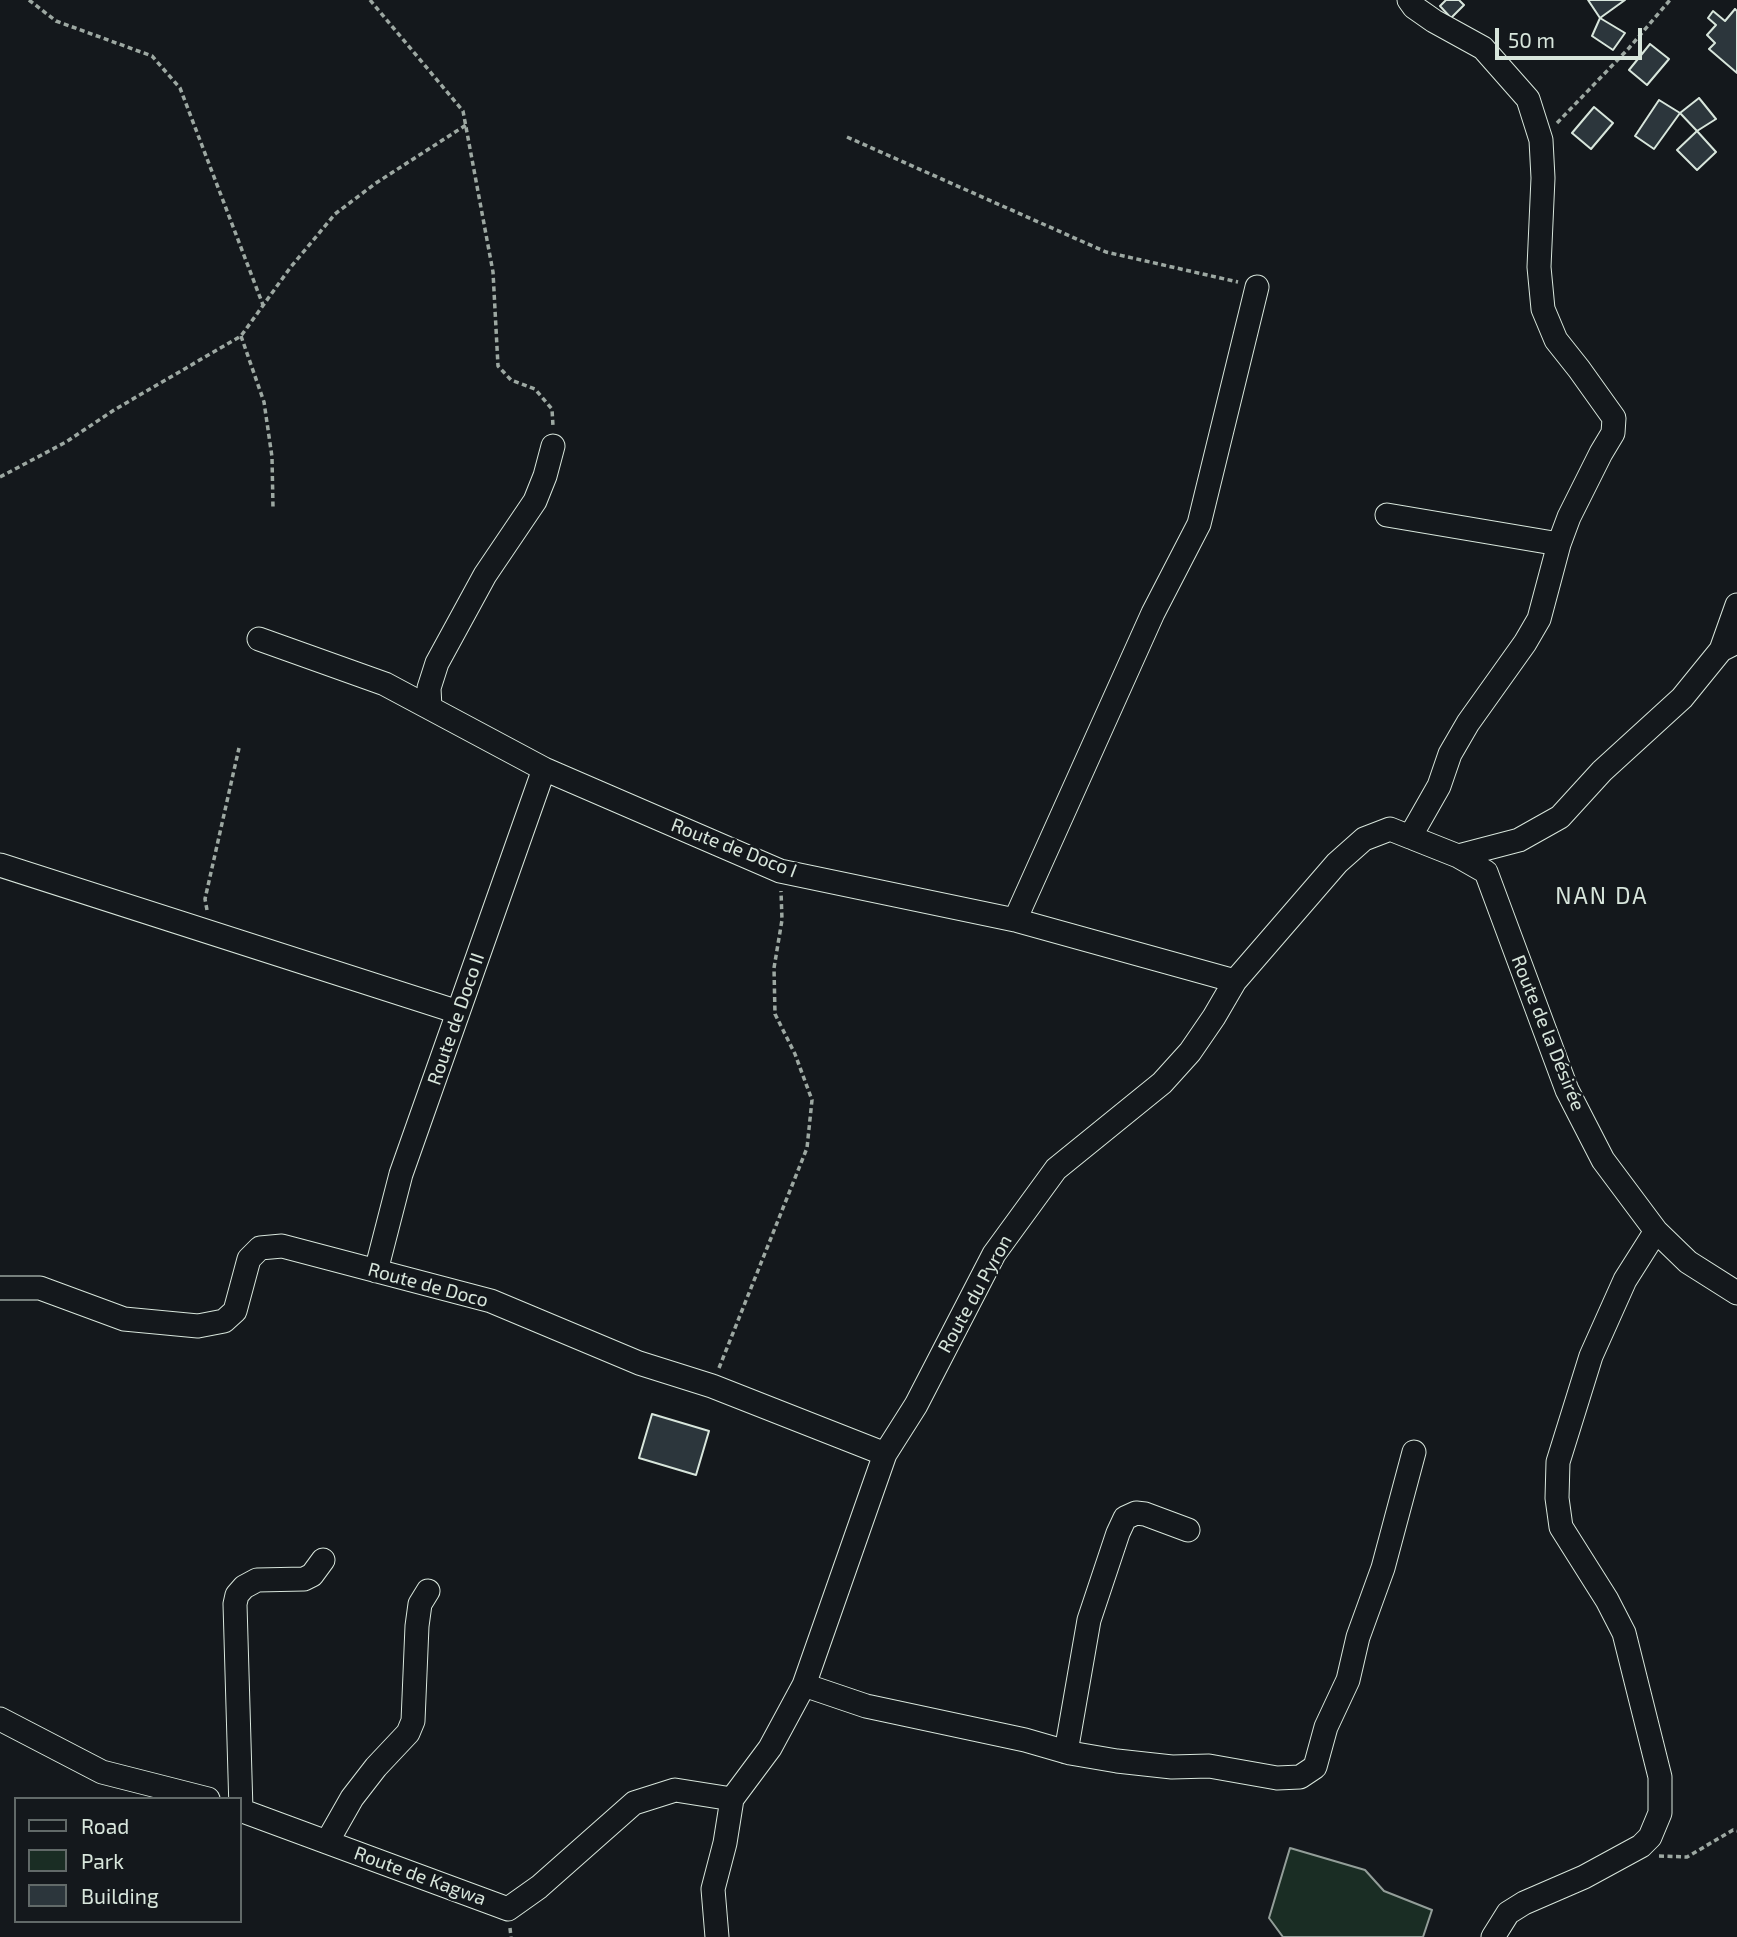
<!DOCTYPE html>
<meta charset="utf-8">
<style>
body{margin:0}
#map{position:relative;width:1737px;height:1937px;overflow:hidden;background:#14181c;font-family:"Exo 2",sans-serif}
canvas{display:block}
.legend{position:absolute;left:14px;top:1797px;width:228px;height:126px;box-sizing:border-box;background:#14181c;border:2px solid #626a69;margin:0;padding:9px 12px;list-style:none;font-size:21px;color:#d8e6dc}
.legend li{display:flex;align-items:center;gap:14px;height:35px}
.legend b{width:35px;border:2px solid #626a69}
.scale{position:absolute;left:1495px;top:28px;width:147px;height:32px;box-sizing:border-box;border:4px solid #d8e6dc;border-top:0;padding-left:9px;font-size:21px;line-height:24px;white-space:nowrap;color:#d8e6dc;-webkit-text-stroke:5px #14181c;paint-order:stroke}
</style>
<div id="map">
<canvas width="1737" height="1937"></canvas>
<ul class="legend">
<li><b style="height:9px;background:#14181c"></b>Road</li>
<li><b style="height:19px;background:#1a2d24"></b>Park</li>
<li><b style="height:19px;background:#2c363c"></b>Building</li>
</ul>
<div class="scale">50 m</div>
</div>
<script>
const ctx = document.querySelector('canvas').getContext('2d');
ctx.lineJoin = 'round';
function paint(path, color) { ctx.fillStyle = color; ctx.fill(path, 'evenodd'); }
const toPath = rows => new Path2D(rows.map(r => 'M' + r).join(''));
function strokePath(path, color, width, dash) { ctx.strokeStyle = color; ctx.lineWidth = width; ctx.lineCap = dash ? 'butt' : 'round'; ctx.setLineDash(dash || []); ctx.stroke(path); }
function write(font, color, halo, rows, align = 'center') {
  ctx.font = font + ' "Exo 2",sans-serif'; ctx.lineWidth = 5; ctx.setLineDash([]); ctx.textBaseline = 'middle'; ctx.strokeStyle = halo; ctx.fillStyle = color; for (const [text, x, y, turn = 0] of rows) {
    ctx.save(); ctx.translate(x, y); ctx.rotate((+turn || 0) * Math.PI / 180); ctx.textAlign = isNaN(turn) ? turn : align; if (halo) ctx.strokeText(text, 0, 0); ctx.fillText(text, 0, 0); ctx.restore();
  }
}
const green = toPath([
 [1290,1848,1365,1870,1384,1891,1432,1910,1423,1937,1283,1937,1269,1918,1290,1848]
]);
paint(green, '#1a2d24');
strokePath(green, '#939e99', 2);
const building = toPath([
 [1446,0,1459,0,1464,5,1451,18,1440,6,1446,0],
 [1588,0,1625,0,1600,18,1588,0],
 [1735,9,1737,11,1737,73,1709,49,1715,43,1707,35,1716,25,1708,18,1713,11,1725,21,1735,9],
 [1600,18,1625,33,1613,50,1592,36,1600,18],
 [1650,44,1669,59,1647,85,1629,70,1650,44],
 [1699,98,1716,119,1697,131,1680,113,1699,98],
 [1659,100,1680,113,1654,149,1635,136,1659,100],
 [1594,107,1613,123,1591,149,1572,133,1594,107],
 [1697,131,1716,152,1697,170,1677,150,1697,131],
 [652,1414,709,1431,696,1475,639,1458,652,1414]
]);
paint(building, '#2c363c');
strokePath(building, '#d8e6dc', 2);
const minor = toPath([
 [1409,0,1414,7,1434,21,1483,48,1528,99,1541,140,1543,178,1539,267,1543,309,1556,340,1579,369,1614,418,1613,433,1601,453,1569,517,1559,544,1539,619,1525,643,1468,723,1450,754,1439,786,1410,837],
 [1387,515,1559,544],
 [259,639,385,684,544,769,780,871,1015,920,1235,981],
 [1721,650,1737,605],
 [430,708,429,688,437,663,485,575,535,501,545,476,553,446],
 [1458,856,1519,840,1560,817,1602,771,1682,698,1721,650,1737,642],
 [0,865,458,1012],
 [1015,920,1153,613,1199,524,1257,287],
 [376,1271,401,1174,544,769],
 [0,1288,40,1288,124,1319,198,1326,224,1321,235,1311,249,1259,260,1248,282,1246,491,1301,639,1363,712,1386,885,1454],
 [804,1685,866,1706,1025,1740,1070,1753,1117,1761,1172,1767,1209,1766,1277,1778,1300,1777,1315,1767,1326,1727,1348,1680,1358,1637,1383,1568,1414,1452],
 [0,1719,102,1772,208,1799],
 [1066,1752,1089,1620,1118,1533,1125,1518,1136,1513,1145,1514,1188,1530],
 [240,1810,508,1909,539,1887,634,1803,675,1790,732,1799],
 [241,1810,235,1604,237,1595,244,1587,257,1580,304,1579,312,1575,323,1560],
 [327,1842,352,1798,376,1767,408,1733,413,1721,417,1626,420,1604,428,1591],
 [717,1937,713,1889,725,1843,732,1799,770,1748,804,1685,885,1454,916,1405,994,1254,1056,1169,1162,1083,1190,1052,1214,1017,1235,981,1337,863,1364,839,1390,829,1458,856,1486,872,1567,1090,1603,1160,1656,1231,1688,1262,1737,1293],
 [1493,1937,1508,1913,1524,1903,1584,1877,1641,1846,1650,1837,1660,1813,1660,1777,1624,1633,1607,1600,1561,1527,1557,1498,1558,1462,1591,1356,1625,1280,1656,1231]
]);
strokePath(minor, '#d8e6dc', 25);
strokePath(toPath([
 [29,0,56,21,152,56,180,88,263,305],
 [370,0,463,111,493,272,498,366,511,380,535,389,552,409,553,426],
 [1557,123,1629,48,1670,0],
 [847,137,1106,252,1238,282],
 [241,336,264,402,272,457,273,508],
 [0,477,66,442,114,410,241,336,290,268,335,214,376,183,466,125],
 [207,910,205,899,239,748],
 [719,1368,807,1148,812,1100,795,1054,775,1014,774,968,782,920,781,891],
 [1659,1856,1687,1857,1733,1830,1737,1831],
 [510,1928,511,1937]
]), '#9da8a2', 3.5, [5, 3.5]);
strokePath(minor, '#14181c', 23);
write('19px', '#d8e6dc', '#14181c', [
 ["Route de Doco I",734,848,21],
 ["Route de Doco II",456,1019,-71],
 ["Route de la Désirée",1548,1033,68],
 ["Route de Doco",428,1285,15],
 ["Route du Pyron",975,1294,-61],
 ["Route de Kagwa",420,1876,20]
]);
ctx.letterSpacing = '2px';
write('23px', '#d8e6dc', '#14181c', [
 ["NAN DA",1602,896]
]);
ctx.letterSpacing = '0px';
</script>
